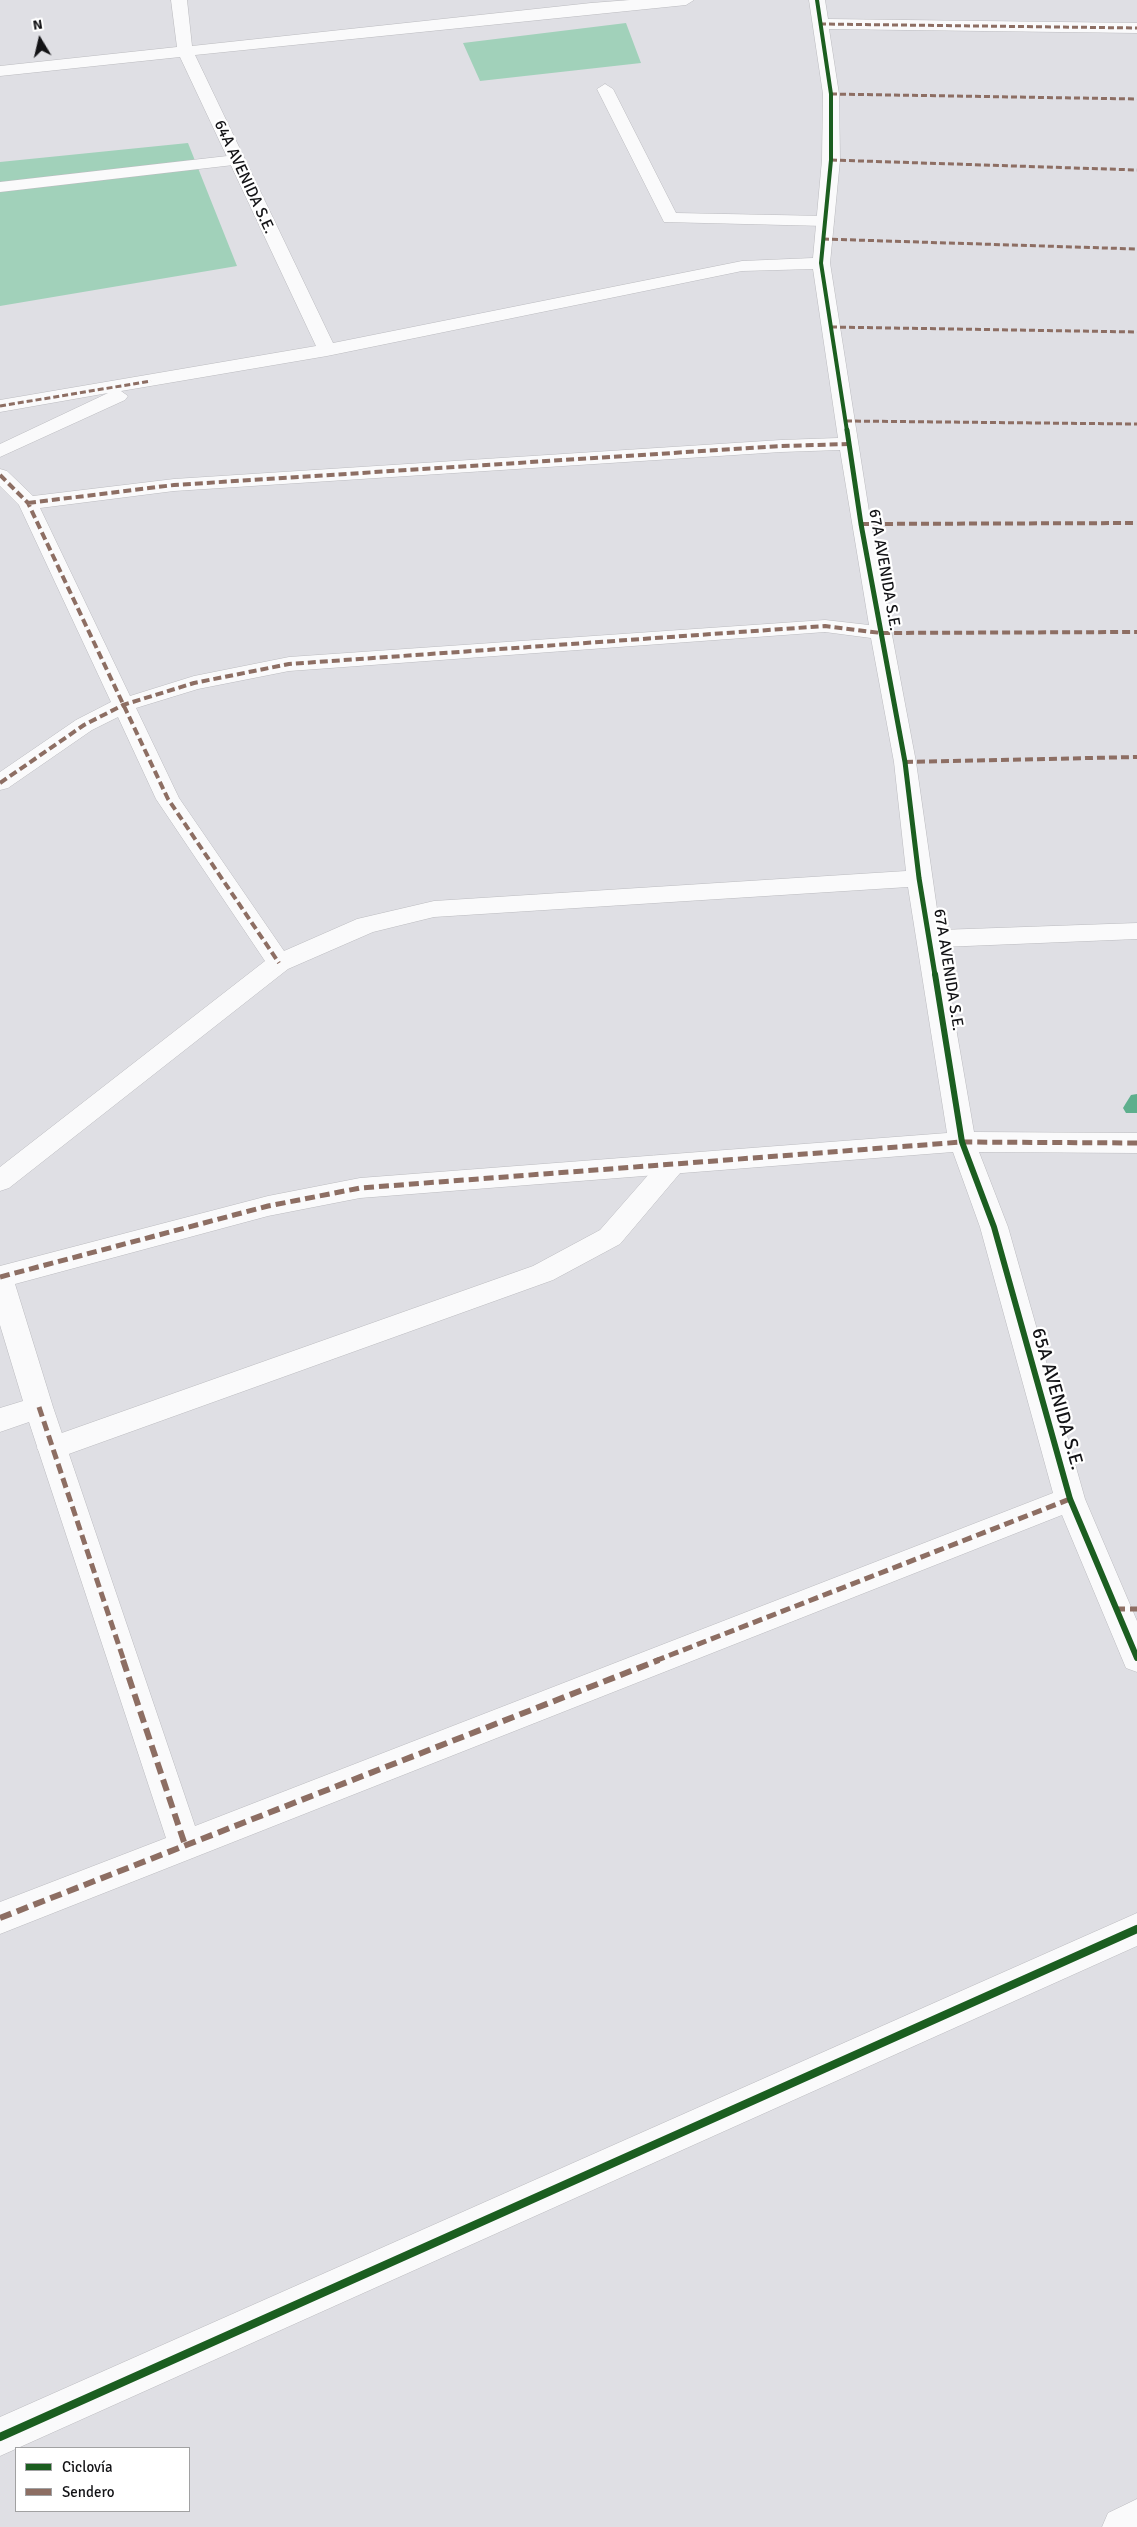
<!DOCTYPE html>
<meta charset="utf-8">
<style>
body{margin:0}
#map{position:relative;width:1137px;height:2527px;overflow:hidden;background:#dfdfe4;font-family:Signika,sans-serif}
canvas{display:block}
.legend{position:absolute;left:15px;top:2447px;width:175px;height:65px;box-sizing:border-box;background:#fff;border:1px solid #a1a1a2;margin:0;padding:6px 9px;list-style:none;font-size:15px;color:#131316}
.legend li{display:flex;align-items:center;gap:10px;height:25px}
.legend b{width:25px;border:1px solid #a1a1a2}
.north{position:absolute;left:15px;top:15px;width:50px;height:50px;-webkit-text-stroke:4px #fff;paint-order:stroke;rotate:351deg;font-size:14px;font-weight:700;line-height:20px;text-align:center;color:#131316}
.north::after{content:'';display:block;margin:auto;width:18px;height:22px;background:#131316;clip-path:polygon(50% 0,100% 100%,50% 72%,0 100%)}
</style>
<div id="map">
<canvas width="1137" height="2527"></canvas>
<ul class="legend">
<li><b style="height:6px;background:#1b5e20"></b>Ciclovía</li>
<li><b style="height:6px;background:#8d6e63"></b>Sendero</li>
</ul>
<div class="north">N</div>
</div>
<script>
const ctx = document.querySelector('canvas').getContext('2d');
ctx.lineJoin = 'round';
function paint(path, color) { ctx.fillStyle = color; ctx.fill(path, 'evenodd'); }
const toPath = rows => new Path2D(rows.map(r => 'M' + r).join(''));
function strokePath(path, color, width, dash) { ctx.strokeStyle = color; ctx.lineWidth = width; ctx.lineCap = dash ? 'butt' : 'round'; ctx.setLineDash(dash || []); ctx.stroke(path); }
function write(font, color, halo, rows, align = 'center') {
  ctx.font = font + ' Signika,sans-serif'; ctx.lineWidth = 4.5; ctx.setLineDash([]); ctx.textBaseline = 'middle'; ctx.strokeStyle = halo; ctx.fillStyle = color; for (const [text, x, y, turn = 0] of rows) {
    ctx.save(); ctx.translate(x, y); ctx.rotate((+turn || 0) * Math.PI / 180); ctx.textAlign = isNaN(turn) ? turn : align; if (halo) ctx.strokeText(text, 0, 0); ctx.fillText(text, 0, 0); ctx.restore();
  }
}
paint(toPath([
 [626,23,641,63,480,81,463,43],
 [188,143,237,266,0,306,0,162]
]), '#a1d1ba');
paint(toPath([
 [1137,1094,1137,1113,1126,1113,1123,1108,1126,1103,1131,1095,1137,1094]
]), '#5eaf8d');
const lane = toPath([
 [605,84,613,89,676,213,825,216,831,217,834,221,831,225,825,226,664,222,597,89,605,84],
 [236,155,242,156,245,160,242,164,0,192,0,182,236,155],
 [672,1155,681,1158,685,1165,681,1172,620,1244,553,1280,52,1460,42,1456,37,1448,42,1440,533,1266,600,1230,663,1158,672,1155]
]);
const street = toPath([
 [171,0,187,0,192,46,591,3,630,0,694,0,686,5,195,55,333,343,742,261,813,258,822,160,823,94,809,0,825,0,828,19,1137,23,1137,33,829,29,839,94,840,160,830,263,871,524,916,762,940,930,1137,923,1137,939,942,947,974,1132,1137,1133,1137,1153,979,1152,1008,1227,1085,1499,1137,1621,1137,1672,1126,1668,1062,1515,0,1934,0,1902,166,1838,29,1422,0,1432,0,1408,23,1401,0,1325,0,1266,268,1196,360,1178,947,1133,908,887,434,917,373,932,288,969,9,1188,0,1191,0,1167,265,961,156,799,118,717,92,730,8,788,0,790,0,772,76,720,111,702,19,505,0,486,0,469,7,471,33,496,174,479,781,440,838,438,813,269,742,271,327,356,121,391,128,396,125,400,0,457,0,444,108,393,0,412,0,400,316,346,180,57,0,76,0,66,177,47,171,0],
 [840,450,869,625,825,620,289,657,194,676,130,696,40,508,174,491,781,452,840,450],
 [825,632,871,638,894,762,906,871,434,901,357,919,284,951,179,798,136,708,198,689,289,671,825,632],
 [953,1152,980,1227,1053,1493,195,1826,53,1407,15,1284,268,1216,360,1198,953,1152],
 [1137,1913,1137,1946,0,2456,0,2417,1137,1913],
 [1137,2499,1137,2527,1102,2527,1108,2513,1137,2499]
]);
strokePath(lane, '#bbbbbf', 1);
strokePath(street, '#bbbbbf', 1);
paint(lane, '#fafafb');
paint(street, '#fafafb');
strokePath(toPath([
 [820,24,1137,28],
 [831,94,1137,99],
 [831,160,1137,170],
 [823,239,1137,249],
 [831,327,1137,332],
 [0,406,151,381],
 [846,421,1137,424]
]), '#8d6e63', 3, [6, 3]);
strokePath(toPath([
 [0,475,28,503,168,799,279,963],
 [28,503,174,485,781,446,849,444],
 [861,524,1137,523],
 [905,762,1137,757],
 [0,783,84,725,123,705,194,683,289,664,825,626,881,633,1137,632]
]), '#8d6e63', 4, [8, 4]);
strokePath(toPath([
 [0,1277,268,1206,360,1188,962,1142,1137,1143],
 [39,1407,124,1661],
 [1115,1609,1137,1609],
 [655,1661,1070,1499]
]), '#8d6e63', 5, [10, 5]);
strokePath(toPath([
 [123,1660,185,1845],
 [0,1918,659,1660]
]), '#8d6e63', 6, [12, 6]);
strokePath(toPath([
 [817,0,831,94,831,160,821,263,847,431]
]), '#1b5e20', 4);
strokePath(toPath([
 [847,430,861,524,905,762,919,878,935,975]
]), '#1b5e20', 5);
strokePath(toPath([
 [935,974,962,1142,994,1227,1070,1499,1137,1658]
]), '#1b5e20', 6);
strokePath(toPath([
 [0,2437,1137,1929]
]), '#1b5e20', 8);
write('16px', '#131316', '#fff', [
 ["64A AVENIDA S.E.",244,177,65],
 ["67A AVENIDA S.E.",884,570,80],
 ["67A AVENIDA S.E.",948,970,81]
]);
write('19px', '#131316', '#fff', [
 ["65A AVENIDA S.E.",1057,1399,74]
]);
</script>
